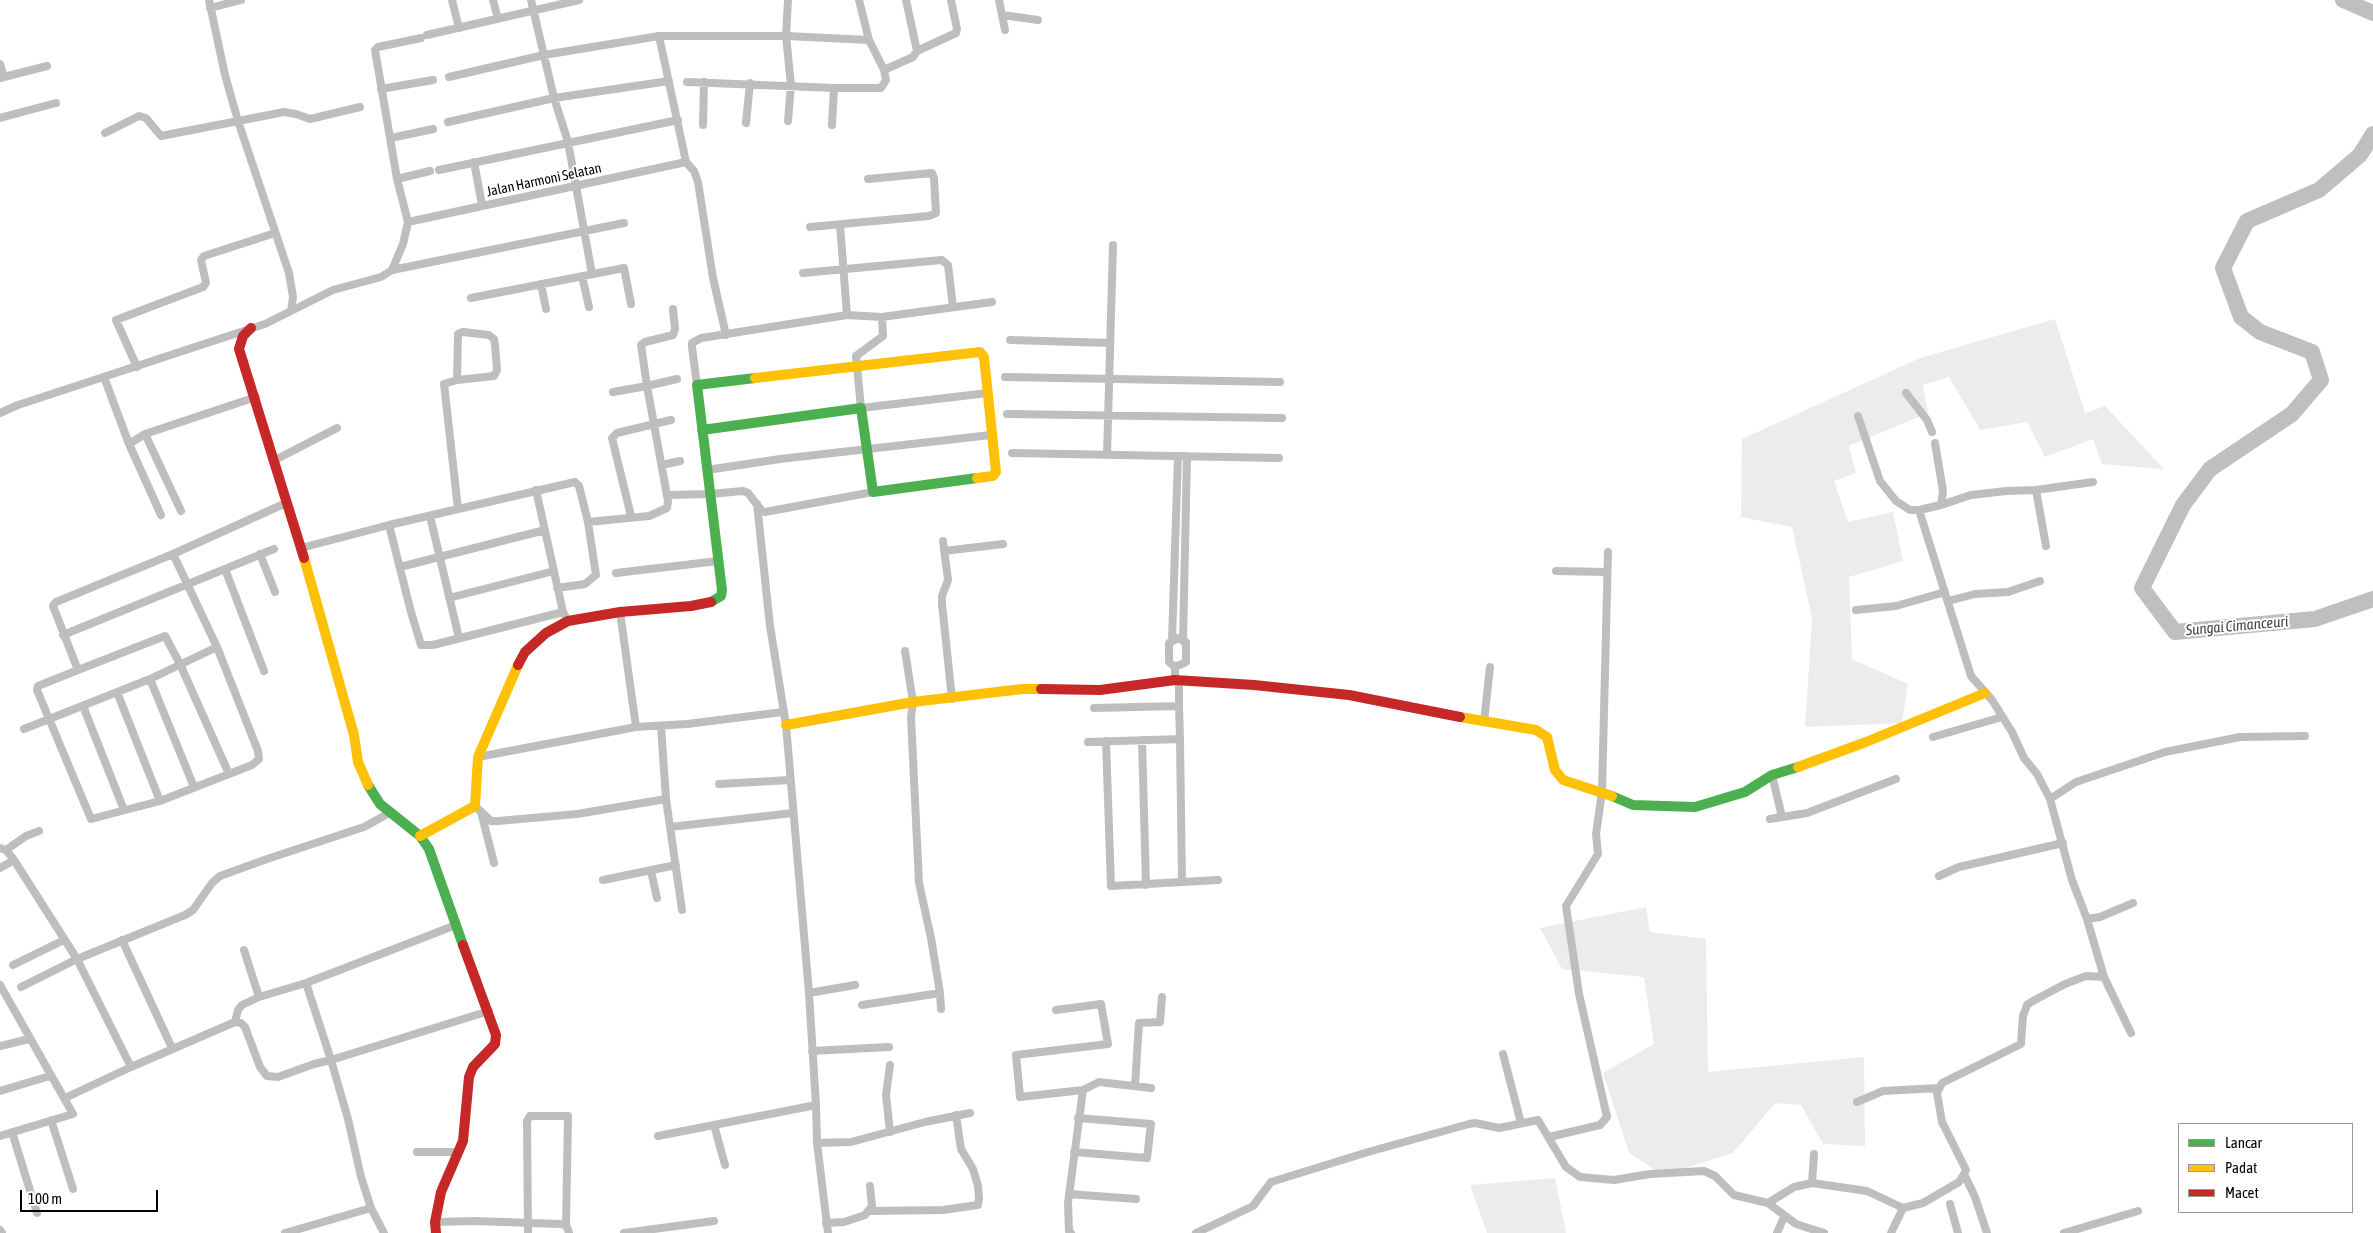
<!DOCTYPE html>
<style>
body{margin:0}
#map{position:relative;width:2373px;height:1233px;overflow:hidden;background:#fff;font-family:"Asap Condensed",sans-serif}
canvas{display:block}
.legend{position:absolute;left:2178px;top:1123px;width:175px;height:90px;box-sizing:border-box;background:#fff;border:1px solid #999;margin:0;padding:6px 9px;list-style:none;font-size:15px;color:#000}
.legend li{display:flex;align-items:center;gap:10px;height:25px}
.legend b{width:25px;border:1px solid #999}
.scale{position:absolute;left:20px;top:1190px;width:138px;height:22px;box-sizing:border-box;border:2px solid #000;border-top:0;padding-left:6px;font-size:15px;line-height:18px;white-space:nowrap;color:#000;-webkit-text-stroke:4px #fff;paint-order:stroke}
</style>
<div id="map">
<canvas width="2373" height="1233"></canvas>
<ul class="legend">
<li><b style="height:6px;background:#4caf50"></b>Lancar</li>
<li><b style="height:6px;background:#ffc107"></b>Padat</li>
<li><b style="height:6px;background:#c62828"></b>Macet</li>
</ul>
<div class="scale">100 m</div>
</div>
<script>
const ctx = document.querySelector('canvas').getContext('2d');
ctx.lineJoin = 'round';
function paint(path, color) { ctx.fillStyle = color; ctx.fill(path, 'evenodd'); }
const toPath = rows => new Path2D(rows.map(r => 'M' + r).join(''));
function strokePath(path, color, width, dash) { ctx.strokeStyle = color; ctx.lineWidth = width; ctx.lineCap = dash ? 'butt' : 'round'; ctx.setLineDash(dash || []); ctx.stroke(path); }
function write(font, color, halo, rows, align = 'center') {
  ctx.font = font + ' "Asap Condensed",sans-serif'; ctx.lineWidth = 4; ctx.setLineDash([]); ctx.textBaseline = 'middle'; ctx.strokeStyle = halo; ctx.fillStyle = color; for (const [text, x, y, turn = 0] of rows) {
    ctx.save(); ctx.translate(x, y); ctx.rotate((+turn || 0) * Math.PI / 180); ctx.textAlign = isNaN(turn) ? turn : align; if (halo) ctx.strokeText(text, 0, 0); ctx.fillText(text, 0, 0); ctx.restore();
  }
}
paint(toPath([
 [2055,319,2085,413,2105,406,2164,469,2102,464,2093,439,2045,457,2027,422,1980,430,1949,377,1923,385,1928,413,1849,446,1856,473,1834,481,1848,522,1893,512,1903,561,1849,577,1852,659,1908,684,1902,723,1805,727,1812,618,1792,527,1741,517,1742,439,1920,358],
 [1646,907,1650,932,1706,939,1708,1072,1864,1057,1865,1146,1823,1144,1801,1105,1775,1103,1733,1153,1663,1175,1629,1153,1603,1073,1654,1044,1644,977,1562,969,1540,928],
 [1555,1178,1566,1233,1487,1233,1470,1185]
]), '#ececec');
strokePath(toPath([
 [2343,0,2373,13],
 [2373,134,2360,155,2319,190,2247,221,2223,268,2241,317,2260,332,2312,352,2321,380,2292,414,2210,469,2183,505,2142,588,2175,632,2315,619,2373,599]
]), '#bfbfbf', 16);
strokePath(toPath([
 [452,0,459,28],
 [493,0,498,19],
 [531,0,554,98,568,142,592,274],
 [906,0,917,51,956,33,957,29,951,0],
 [999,0,1005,30],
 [210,8,241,0],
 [1002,15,1038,20],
 [427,35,579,0],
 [659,36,686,162,694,171,698,182,713,278,726,335],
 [0,64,4,77],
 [884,70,913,57,917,51],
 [449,77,544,55,659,36,786,36,869,40],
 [0,78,47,66],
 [687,82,834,88,881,88,886,80,884,70,869,40,859,0],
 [381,89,433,80],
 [0,118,56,103],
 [788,121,791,85,786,36,788,0],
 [448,122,554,98,669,81],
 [746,123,750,83],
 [703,125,704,82],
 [832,125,834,88],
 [105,133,139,116,146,118,161,136,284,112,296,114,310,119,360,107],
 [391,138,433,129],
 [474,162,482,205],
 [439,170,678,120],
 [397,179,430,171],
 [408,222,686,162],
 [840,225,847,315],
 [810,227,929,216,936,213,934,178,932,173,868,179],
 [392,270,403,244,408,222,397,179,375,50,378,47,421,38],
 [803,273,942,260,948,265,953,307],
 [582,276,589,307],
 [541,284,546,309],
 [471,298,624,268,631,304],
 [291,311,333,290,381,277,392,270,624,223],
 [882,317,883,336,856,356,861,408,988,393],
 [1010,340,1110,343],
 [137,367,116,320,203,287,206,283,201,260,204,256,275,233],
 [104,377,129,444,161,515],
 [1005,377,1280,382],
 [457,380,458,334,463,332,489,335,494,339,495,345,497,370,494,376,457,380,444,384,458,509],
 [697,385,692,347,692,343,701,338,847,315,882,317,992,302],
 [613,392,647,386,641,345,645,342,673,335,675,329,673,309],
 [1906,393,1927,420,1932,432],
 [0,413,18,405,265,324,291,311,293,297,289,273,238,121,225,75,209,0],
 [1007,414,1282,418],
 [1858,416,1880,481,1896,501,1910,510,1919,510,1971,676,1992,700,2012,732,2024,758,2037,774,2050,799,2072,880,2087,919,2104,977,2131,1033],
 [145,434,181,511],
 [129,444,145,434,256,397],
 [1012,453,1279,458],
 [1107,455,1113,245],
 [273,461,337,428],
 [662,465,680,461],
 [707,470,780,459,991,435],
 [536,490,563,612,568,621],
 [2036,490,2093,482],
 [667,495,710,494,743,491,748,493,762,511,765,512,873,492],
 [1941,505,1971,495,2006,491,2036,490,2046,546],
 [1919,510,1941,505,1943,491,1935,443],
 [430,516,459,638],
 [631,516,612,438,617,433,671,420],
 [588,522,649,516,667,508,668,501,647,386,677,379],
 [389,525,411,612,421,645,433,645,563,612],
 [943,541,948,580,942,596,942,604,952,699],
 [301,548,389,525,575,482,579,486,588,522,596,575,585,584,557,588],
 [944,551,1003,544],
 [173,554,56,602,53,606,78,670,38,686,37,690,91,819,160,801,252,765,259,759,258,751,217,647,173,554,286,503],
 [260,554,275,592],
 [400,567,545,530],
 [225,569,264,671],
 [1556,571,1607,572],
 [616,573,718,561],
 [449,598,554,571],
 [1948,601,1975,594,2008,592,2040,581],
 [1856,610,1896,606,1945,592],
 [620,612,636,727],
 [63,635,274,549],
 [1172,641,1178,456],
 [1183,641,1187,456],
 [78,670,165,636,180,664,229,774],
 [150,679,194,787],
 [1175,680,1175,667,1169,662,1169,643,1178,638,1186,642,1186,662,1175,667],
 [117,692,160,801],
 [83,706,124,810],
 [1094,708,1179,706,1179,681],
 [1484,722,1490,667],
 [661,726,666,799],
 [24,729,150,679,217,647],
 [1933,737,2002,717],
 [1180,739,1182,882],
 [1142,740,1146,885],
 [1106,741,1111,886,1218,880],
 [1088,742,1180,739,1179,706],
 [478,757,636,727,687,724,783,712],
 [1772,775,1782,817],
 [719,784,790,780],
 [2050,799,2076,782,2165,752,2240,737,2305,736],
 [475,806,491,821,498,821,577,814,666,799,682,910],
 [481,812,494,863],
 [1770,819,1807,813,1896,779],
 [670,827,793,813],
 [0,848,6,850,14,860,0,868],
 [6,850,26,836,39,831],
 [14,860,77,959,131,1067],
 [651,871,657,898],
 [1939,876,1959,867,2063,843],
 [603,880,676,865],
 [2087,919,2100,917,2133,903],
 [122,940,172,1048],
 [244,950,259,997],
 [13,965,64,940],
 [306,983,331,1060,489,1011],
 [0,985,73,1114,0,1136],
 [21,987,77,959,185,915,193,910,212,883,220,876,267,859,364,827,391,812],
 [809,993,855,985],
 [940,993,941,1009],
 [862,1005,940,993,931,938,919,883,911,717,913,702,905,651],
 [1056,1010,1101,1004,1108,1044,1016,1055,1020,1097,1083,1090],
 [235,1022,238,1010,242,1005,259,997,306,983,456,925],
 [0,1046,29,1039],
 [812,1051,889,1047],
 [1503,1054,1521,1123],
 [1135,1086,1139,1023,1160,1022,1162,997],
 [0,1091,50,1076],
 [65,1098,131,1067,235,1022,241,1023,245,1027,260,1067,267,1076,278,1077,314,1064,331,1060,348,1119,361,1177,371,1208,384,1233],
 [1857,1102,1883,1091,1939,1088],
 [816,1105,817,1143,828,1233],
 [51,1120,73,1189],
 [714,1125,725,1165],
 [12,1132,37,1213],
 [890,1132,886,1095,890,1065],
 [658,1136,816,1105,809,993,786,725,770,626,757,504],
 [1549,1137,1600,1125,1607,1117,1579,994,1566,906,1598,854,1596,834,1602,792,1608,552],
 [817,1143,851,1142,925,1122,970,1113],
 [417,1152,458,1152],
 [1074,1152,1147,1158,1151,1124,1078,1118],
 [1964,1174,1975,1197,1987,1233],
 [1812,1183,1814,1154],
 [1069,1194,1136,1199],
 [1768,1203,1794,1187,1812,1183,1867,1191,1903,1208],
 [1950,1204,1958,1233],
 [870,1211,943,1210,978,1205,979,1198,978,1186,973,1169,961,1149,956,1115],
 [435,1222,475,1221,560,1224,566,1225,569,1233],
 [826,1223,844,1222,865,1215,872,1206,870,1186],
 [0,1230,2,1233],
 [285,1233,371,1208],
 [528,1233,527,1121,530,1116,568,1116,566,1225],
 [624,1233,714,1221],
 [1071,1233,1069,1231,1068,1203,1083,1090,1099,1082,1151,1088],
 [1196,1233,1253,1206,1271,1182,1368,1152,1469,1124,1475,1123,1499,1128,1538,1120,1566,1167,1580,1177,1614,1180,1650,1174,1704,1171,1715,1176,1734,1195,1768,1203,1796,1224,1824,1233],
 [1777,1233,1784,1217],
 [1891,1233,1903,1208,1923,1203,1959,1182,1964,1174,1966,1170,1942,1122,1937,1093,1942,1083,2021,1044,2023,1016,2027,1005,2031,1002,2065,984,2086,976,2104,977],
 [2064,1233,2138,1211]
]), '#bebebe', 8);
strokePath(toPath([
 [702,430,861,408,873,492,977,478],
 [711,602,721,596,722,590,697,385,755,378],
 [368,785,380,804,420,836,429,849,463,945],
 [1612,796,1633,805,1695,807,1745,792,1772,775,1798,767]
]), '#4caf50', 10);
strokePath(toPath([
 [755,378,980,352,984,357,996,472,993,476,977,478],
 [304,558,354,735,358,762,368,785],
 [1460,717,1536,730,1547,737,1555,770,1563,780,1612,796],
 [786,725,913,702,1022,689,1041,689],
 [1798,767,1866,742,1985,693],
 [420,836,475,806,478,757,518,665]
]), '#ffc107', 10);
strokePath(toPath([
 [251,328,243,336,239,349,304,558],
 [518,665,525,652,546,633,568,621,620,612,691,606,711,602],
 [1041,689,1100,690,1175,680,1254,685,1349,695,1460,717],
 [436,1233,435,1222,441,1192,463,1141,469,1077,473,1067,495,1044,496,1035,463,945]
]), '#c62828', 10);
write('14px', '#000', '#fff', [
 ["Jalan Harmoni Selatan",544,180,-12]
]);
write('italic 15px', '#444', '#fff', [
 ["Sungai Cimanceuri",2237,626,-5]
]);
</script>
